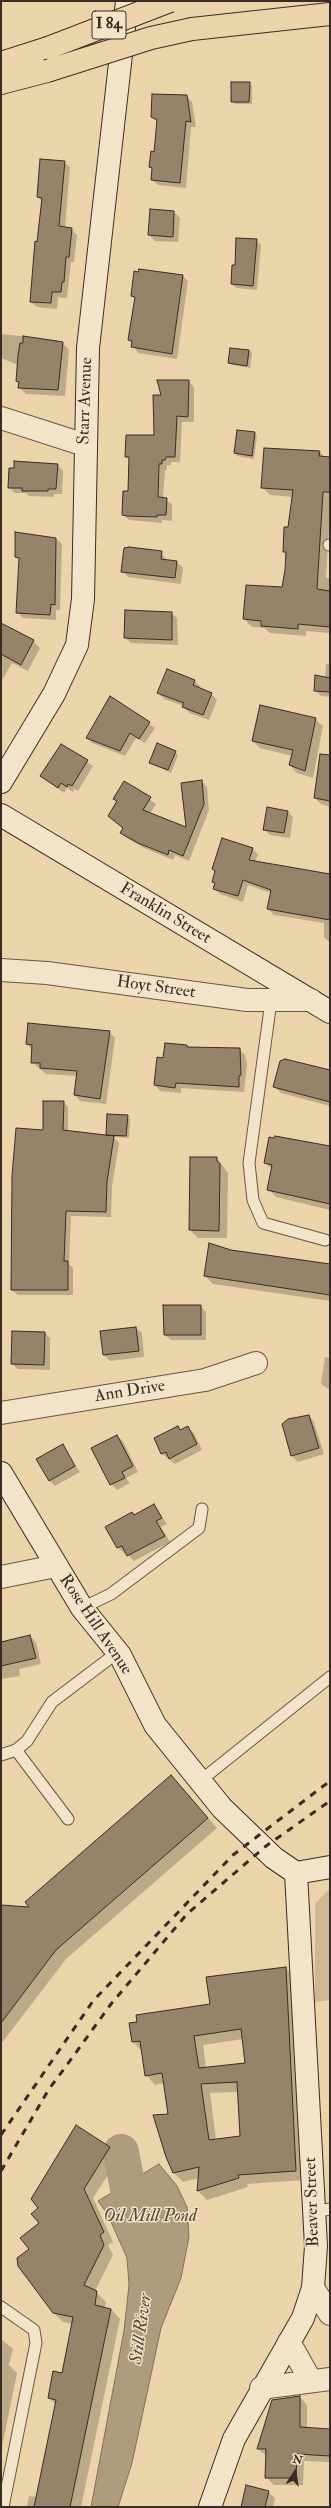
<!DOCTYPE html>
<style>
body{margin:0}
#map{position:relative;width:331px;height:2508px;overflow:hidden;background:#ecd4aa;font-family:"IM FELL Double Pica",serif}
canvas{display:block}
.frame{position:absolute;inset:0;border:2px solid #3a2c25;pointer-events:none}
.north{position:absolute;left:275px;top:2452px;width:40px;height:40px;-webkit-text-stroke:3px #f3e3c8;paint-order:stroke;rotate:12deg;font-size:11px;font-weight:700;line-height:16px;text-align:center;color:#3a2c25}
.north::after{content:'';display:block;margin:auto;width:14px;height:18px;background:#3a2c25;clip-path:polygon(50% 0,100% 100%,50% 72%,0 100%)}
</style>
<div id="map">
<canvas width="331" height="2508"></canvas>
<div class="frame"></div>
<div class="north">N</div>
</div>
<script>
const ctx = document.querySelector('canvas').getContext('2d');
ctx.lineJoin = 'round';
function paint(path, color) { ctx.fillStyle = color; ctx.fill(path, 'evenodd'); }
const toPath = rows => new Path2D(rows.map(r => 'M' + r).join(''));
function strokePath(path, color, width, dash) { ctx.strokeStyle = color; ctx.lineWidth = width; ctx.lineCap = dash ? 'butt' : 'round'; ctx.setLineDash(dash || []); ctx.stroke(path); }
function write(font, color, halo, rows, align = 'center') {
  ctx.font = font + ' "IM FELL Double Pica",serif'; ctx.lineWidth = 3; ctx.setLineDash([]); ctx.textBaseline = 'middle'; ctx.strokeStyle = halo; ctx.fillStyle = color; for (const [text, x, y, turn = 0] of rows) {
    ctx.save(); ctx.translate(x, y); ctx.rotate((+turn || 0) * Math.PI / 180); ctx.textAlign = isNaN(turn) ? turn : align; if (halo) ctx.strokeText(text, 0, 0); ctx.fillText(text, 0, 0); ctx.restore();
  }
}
paint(toPath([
 [330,1888,330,2000,315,2002,315,1904]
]), '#ceb793');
const water = toPath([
 [159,2164,177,2186,187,2207,189,2237,181,2278,161,2328,132,2463,118,2507,91,2507,124,2331,129,2285,127,2258,108,2215,98,2201,159,2164]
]);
paint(water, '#af9b7d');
strokePath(water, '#806f5a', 1);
paint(toPath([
 [249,83,252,86,252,104,235,104,232,101],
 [186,96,192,102,196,127,191,127,186,188,158,185,152,180,153,170,150,167,155,153,158,122,152,116],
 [64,162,70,167,65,228,71,229,77,235,74,262,71,262,67,298,58,297,57,309,37,307,31,302,43,202,38,197],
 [151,210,174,212,180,218,178,242,155,241,149,235],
 [256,240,261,245,257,290,236,288,232,284,236,266],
 [183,276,188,281,177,359,138,353,130,340,136,299,132,296],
 [1,334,57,340,63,343,69,350,65,396,26,394,19,387,17,381,18,365,1,358],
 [249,350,252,353,250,368,232,365,229,363],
 [188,381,194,387,194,422,182,422,180,462,171,462,171,465,167,465,167,470,165,470,163,499,172,504,172,521,162,520,162,523,129,520,123,514,129,492,130,461,126,456,155,436,162,395],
 [255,433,257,436,254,459,237,456,235,453],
 [319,452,325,457,330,458,330,513,326,578,330,578,330,633,306,631,306,636,270,633,264,628,252,627,244,619,283,588,287,555,284,552,293,497,270,495,262,487],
 [57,465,63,471,62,494,54,494,54,497,29,496,26,493,15,493,9,487],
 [56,539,62,544,60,610,56,610,56,620,23,618,17,612,20,561,16,557],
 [161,552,167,561,177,562,183,568,181,584,128,577,122,571],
 [171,613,177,618,178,645,131,643,125,637],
 [1,624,33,641,40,648,28,671,12,663,1,682],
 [326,664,330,664,330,697,321,696,315,690,325,678],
 [195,681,200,686,199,689,211,694,217,700,209,720,189,713,184,706,164,699,158,693],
 [110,697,155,728,145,743,136,738,125,756,92,743,87,738],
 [315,719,323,726,313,778,297,773,290,765,292,756,260,748,253,741],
 [61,745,93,766,78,791,74,789,73,792,67,788,64,793,41,776],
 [175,752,178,755,171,773,150,763],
 [330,776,330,807,321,804,315,798],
 [201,781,207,787,209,810,189,861,175,855,173,860,144,848,127,838,121,833,124,829,109,816,117,802,114,799,125,782,156,804,150,814,188,829],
 [288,812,293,817,290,838,270,835,264,829],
 [252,849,258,854,255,863,330,877,330,943,324,937,324,923,274,915,268,909,271,893,248,885,243,902,220,894,214,889,215,884,213,882,216,872,213,869],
 [109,1032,115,1038,106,1104,80,1101,75,1095,77,1076,46,1074,32,1062,32,1050,27,1044],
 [187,1046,189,1049,239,1049,245,1055,247,1064,244,1092,181,1088,181,1093,160,1091,155,1085],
 [330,1071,330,1106,281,1093,275,1087],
 [63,1102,68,1107,68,1131,109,1137,107,1134,127,1116,130,1119,129,1138,114,1137,119,1143,112,1187,111,1217,71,1216,69,1264,73,1268,73,1295,18,1295,12,1290,44,1131],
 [330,1148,330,1210,276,1197,268,1189,272,1169,265,1163],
 [217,1158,228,1173,227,1238,198,1238,190,1230],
 [231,1251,330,1266,330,1301,213,1284,205,1276],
 [200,1306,206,1312,206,1340,171,1340,165,1335],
 [136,1328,142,1333,144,1357,110,1361,104,1355],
 [45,1333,50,1338,50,1370,18,1369,12,1364],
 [325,1357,330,1358,330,1390,321,1384],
 [309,1416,314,1422,324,1454,298,1462,292,1456,283,1424,289,1419],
 [178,1427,182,1431,188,1428,194,1433,202,1450,175,1464,162,1454],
 [117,1436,123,1441,138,1472,126,1478,130,1483,117,1490,111,1484],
 [62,1445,80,1472,55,1486,49,1480],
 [154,1505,167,1524,161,1527,170,1542,134,1561,126,1552,124,1553,118,1548,107,1527,135,1516],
 [30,1636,36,1642,41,1664,19,1669,20,1676,1,1679,1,1644],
 [180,1786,217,1828,66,1959,1,2044,1,1906,32,1908],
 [286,1968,295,1978,305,2180,247,2184,248,2187,207,2200,198,2191,199,2178,183,2182,174,2173,164,2083,155,2085,146,2075,142,2051,133,2042],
 [243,2039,246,2064,206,2068,203,2045],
 [238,2092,241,2137,216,2140,210,2093],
 [76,2126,110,2148,119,2158,93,2198,113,2242,108,2245,113,2255,95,2291,106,2302,105,2308,111,2309,120,2319,81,2507,27,2507,29,2496,37,2497,56,2405,49,2398,62,2374,73,2324,63,2322,53,2312,31,2249,40,2223,40,2208],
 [1,2339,13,2349,9,2365,17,2373,1,2452],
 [300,2397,307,2405,307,2428,330,2430,330,2462,304,2461,303,2485,274,2485,266,2477,267,2456,258,2449,273,2401],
 [268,2492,275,2498,273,2507,242,2507]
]), '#0003');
strokePath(toPath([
 [121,2152,129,2194,144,2229]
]), '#af9b7d', 36);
const building = toPath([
 [231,82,250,82,249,102,231,102,231,82],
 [152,94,187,95,191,122,186,121,180,183,151,180,152,168,149,167,151,151,154,152,157,120,151,117,152,94],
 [40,159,65,161,59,226,72,228,69,257,66,257,64,282,62,282,61,292,52,292,51,303,30,302,35,241,37,242,42,198,37,197,40,159],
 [150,209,174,211,173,237,148,235,150,209],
 [236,238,257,239,253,286,231,284,232,265,235,265,236,238],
 [139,269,183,275,172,354,131,347,132,341,128,340,135,297,131,296,134,271,138,272,139,269],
 [23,336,63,342,58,390,18,388,19,382,16,381,18,355,20,343,23,343,23,336],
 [230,348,249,350,247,366,228,363,230,348],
 [157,380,189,380,188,417,177,416,175,457,166,457,165,460,162,460,162,464,159,464,158,497,167,498,166,515,157,515,157,517,127,516,122,515,123,491,128,491,129,457,125,457,126,435,154,435,153,395,161,395,157,380],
 [237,430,255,432,252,456,234,453,237,430],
 [264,448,320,451,319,456,330,457,330,492,323,492,317,589,330,591,330,627,298,624,298,629,261,626,261,621,243,619,246,585,282,587,285,570,286,552,283,552,284,527,288,527,293,490,261,488,264,448],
 [14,461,58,464,56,489,48,489,48,491,22,491,22,488,8,488,9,468,14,468,14,461],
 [15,532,56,538,55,605,51,604,50,615,16,613,19,558,15,557,15,532],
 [129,547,162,551,161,559,177,561,175,578,121,572,124,548,129,547],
 [125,610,172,612,172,640,124,638,125,610],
 [1,623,34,640,21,665,1,654,1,623],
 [167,669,195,680,193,685,212,693,203,715,182,707,184,703,157,693,167,669],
 [315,675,330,678,330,692,314,691,315,675],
 [110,696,150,722,139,739,130,733,120,751,86,738,110,696],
 [260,705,316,718,305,771,289,765,293,750,252,741,260,705],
 [157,743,176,751,168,770,149,763,157,743],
 [61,744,88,760,72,786,68,784,67,787,61,783,58,788,40,776,61,744],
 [320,754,330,755,330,801,314,798,320,754],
 [202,780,204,804,183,856,169,850,168,855,138,843,120,833,123,828,108,816,117,801,113,799,124,781,151,797,143,810,186,827,181,783,202,780],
 [267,807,288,811,284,833,263,830,267,807],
 [222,838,253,848,249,860,330,874,330,920,267,909,271,890,243,880,238,896,213,889,215,883,212,882,215,871,212,869,222,838],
 [28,1023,110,1031,100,1099,74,1095,77,1071,40,1068,40,1063,31,1063,32,1045,26,1044,28,1023],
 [165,1043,187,1045,187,1047,240,1048,241,1075,239,1076,239,1087,176,1083,175,1088,154,1085,157,1057,163,1058,165,1043],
 [285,1059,330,1070,330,1102,273,1087,280,1061,285,1059],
 [43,1101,64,1101,63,1130,114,1136,107,1182,106,1212,66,1211,64,1261,68,1261,68,1290,11,1290,12,1176,16,1128,43,1130,43,1101],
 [107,1114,128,1115,126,1136,106,1135,107,1114],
 [275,1136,330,1146,330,1204,267,1190,272,1165,264,1163,269,1137,274,1138,275,1136],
 [190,1157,217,1157,217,1161,220,1164,219,1231,189,1230,190,1157],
 [209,1243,231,1250,330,1264,330,1295,204,1276,209,1243],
 [163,1305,201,1305,201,1335,164,1335,163,1305],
 [136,1327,139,1351,103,1355,100,1331,136,1327],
 [12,1331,45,1332,44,1365,11,1364,12,1331],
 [309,1415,319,1448,291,1456,282,1424,288,1419,309,1415],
 [178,1426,180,1430,188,1426,197,1444,169,1459,166,1452,161,1454,154,1438,178,1426],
 [117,1435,133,1466,122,1472,125,1478,110,1485,91,1448,117,1435],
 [63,1444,75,1466,49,1481,36,1459,63,1444],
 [154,1504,162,1518,156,1521,165,1536,127,1556,122,1546,117,1548,105,1527,132,1512,134,1515,154,1504],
 [30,1635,36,1658,1,1666,1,1642,30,1635],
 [171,1775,208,1818,56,1950,1,2023,1,1905,29,1907,25,1902,171,1775],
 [286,1967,296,2171,238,2175,239,2178,197,2191,199,2167,173,2173,166,2157,153,2115,168,2114,162,2073,145,2076,140,2041,132,2042,129,2023,137,2022,136,2015,210,2004,206,1977,286,1967],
 [241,2029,245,2063,199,2068,194,2036,241,2029],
 [237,2082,240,2136,209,2140,201,2084,237,2082],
 [76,2125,110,2147,84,2189,104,2232,100,2235,104,2245,84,2285,97,2291,95,2305,111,2309,70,2507,34,2507,56,2400,48,2398,53,2371,62,2373,73,2317,53,2313,18,2266,17,2258,29,2249,20,2238,39,2223,31,2214,38,2208,31,2199,76,2125],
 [300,2396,300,2427,330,2429,330,2456,297,2454,296,2478,265,2478,266,2449,257,2449,272,2400,300,2396],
 [246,2485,269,2491,265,2507,241,2507,246,2485]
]);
paint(building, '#97836a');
strokePath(building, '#3a2c25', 1);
const lane = toPath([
 [329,545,330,545],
 [271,1001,249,1163,253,1200,263,1223,325,1240],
 [82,1608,111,1594,199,1528,202,1509],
 [16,1750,68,1819],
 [1,1755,16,1750,27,1741,52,1702,118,1652],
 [200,1781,330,1677],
 [314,2212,330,2209],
 [1,2307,34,2330,36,2343,3,2507]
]);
const street = toPath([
 [1,418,85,445],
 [1,970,47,973,247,1000,311,1000],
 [1,1413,205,1380,256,1363],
 [1,1577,56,1566],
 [313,2288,330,2314],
 [289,2342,311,2381],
 [261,2388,330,2379]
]);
const secondary = toPath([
 [1,782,54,694,77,645,83,599,88,348,127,1],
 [1,815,330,1012],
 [1,1473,82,1608,120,1655,155,1725,222,1808,274,1858,296,1873],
 [296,1873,330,1867],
 [210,2507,234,2439,303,2318,313,2288,316,2246,296,1873]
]);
const highway = toPath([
 [192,29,330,14],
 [1,63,48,48],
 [1,83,47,71]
]);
strokePath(lane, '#665646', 13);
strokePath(street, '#665646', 24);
strokePath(secondary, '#3a2c25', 24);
strokePath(highway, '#3a2c25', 24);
strokePath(lane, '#f3e3c8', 11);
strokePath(street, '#f3e3c8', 22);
strokePath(secondary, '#f3e3c8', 22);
strokePath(highway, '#ecd4aa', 22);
strokePath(toPath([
 [1,2135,93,2001,233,1855,330,1781],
 [1,2171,49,2089,64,2069,111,2004,187,1914,266,1846,330,1801]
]), '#3a2c25', 3, [7, 7]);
const highwayBridge = toPath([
 [48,48,170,1],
 [47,71,151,38,192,29]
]);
strokePath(highwayBridge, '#3a2c25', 24, []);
strokePath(highwayBridge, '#ecd4aa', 22);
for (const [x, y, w] of [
 [109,25,34]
]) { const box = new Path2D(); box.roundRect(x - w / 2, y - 14, w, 28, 3); ctx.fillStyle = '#f3e3c8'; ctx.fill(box); strokePath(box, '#3a2c25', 1); }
write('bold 16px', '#3a2c25', null, [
 ["I 84",109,25]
]);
write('17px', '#3a2c25', '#f3e3c8', [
 ["Starr Avenue",86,401,-88],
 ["Franklin Street",165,914,31],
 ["Hoyt Street",156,988,8],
 ["Ann Drive",130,1392,-9],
 ["Rose Hill Avenue",95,1625,56],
 ["Beaver Street",313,2202,-92]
]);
write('italic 18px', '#57483b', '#f3e3c8', [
 ["Oil Mill Pond",150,2217],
 ["Still River",142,2329,-82]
]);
</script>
